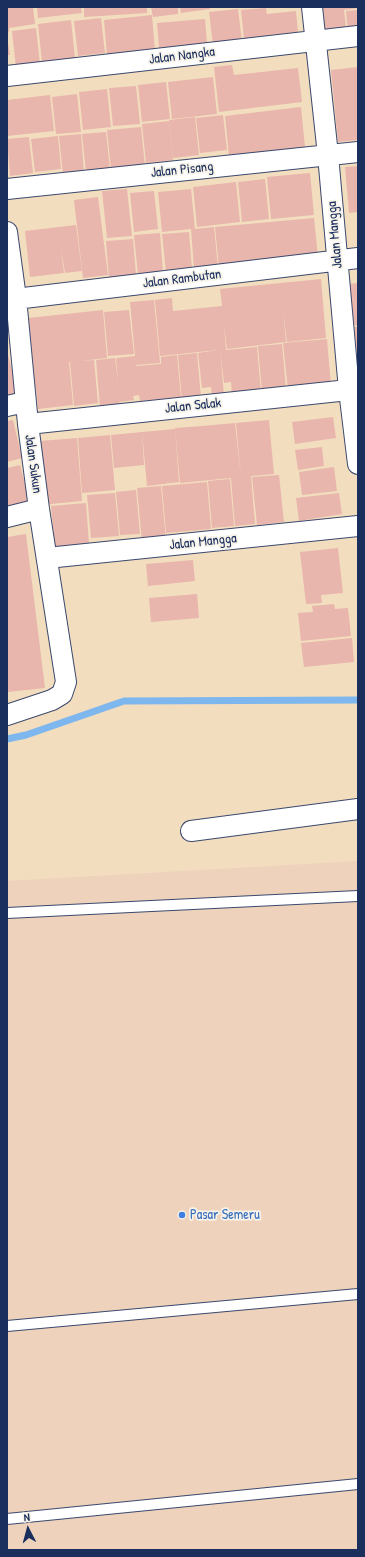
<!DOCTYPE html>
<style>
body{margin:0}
#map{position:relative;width:365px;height:1557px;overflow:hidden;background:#f3ddbf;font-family:"Patrick Hand",sans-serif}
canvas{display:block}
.frame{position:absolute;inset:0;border:8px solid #1b2f5e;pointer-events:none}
.north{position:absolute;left:8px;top:1509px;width:40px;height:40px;-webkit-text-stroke:3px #f7f3e8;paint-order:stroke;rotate:354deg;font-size:11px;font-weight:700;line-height:16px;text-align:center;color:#1b2f5e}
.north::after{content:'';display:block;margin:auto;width:14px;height:18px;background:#1b2f5e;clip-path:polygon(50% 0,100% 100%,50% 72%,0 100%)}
</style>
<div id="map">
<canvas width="365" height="1557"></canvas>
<div class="frame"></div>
<div class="north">N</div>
</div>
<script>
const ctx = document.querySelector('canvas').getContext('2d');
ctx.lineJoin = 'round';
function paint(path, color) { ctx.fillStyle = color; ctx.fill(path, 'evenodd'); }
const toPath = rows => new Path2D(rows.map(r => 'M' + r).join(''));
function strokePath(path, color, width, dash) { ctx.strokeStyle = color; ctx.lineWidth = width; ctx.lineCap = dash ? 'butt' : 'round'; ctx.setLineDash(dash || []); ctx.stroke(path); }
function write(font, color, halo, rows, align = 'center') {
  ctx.font = font + ' "Patrick Hand",sans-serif'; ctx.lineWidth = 3.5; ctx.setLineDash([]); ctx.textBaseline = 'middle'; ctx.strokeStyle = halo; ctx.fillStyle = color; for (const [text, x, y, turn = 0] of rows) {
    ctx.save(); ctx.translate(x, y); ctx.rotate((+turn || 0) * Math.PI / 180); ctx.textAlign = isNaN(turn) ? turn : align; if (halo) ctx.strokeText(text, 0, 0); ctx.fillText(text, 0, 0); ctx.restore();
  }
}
paint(toPath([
 [358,861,358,1550,7,1550,7,881]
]), '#eed2bc');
strokePath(toPath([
 [7,739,26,735,124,701,358,700]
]), '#7eb7ee', 7);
paint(toPath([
 [7,7,33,7,35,24,9,28,9,32,7,33],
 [37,7,81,7,82,13,38,18],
 [84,7,147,7,147,13,84,17],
 [151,7,178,7,178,14,153,17],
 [180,7,210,7,210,9,181,13],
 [321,7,358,7,358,8,344,10,346,27,324,29],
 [266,8,267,14,296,11,298,32,269,35,269,37,244,39,241,10],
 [238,9,242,42,213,45,209,12],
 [358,10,358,31,348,32,346,11],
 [152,15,155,51,107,55,104,20],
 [101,18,105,53,78,56,74,21],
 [205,19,207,43,159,48,157,23],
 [71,20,75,58,42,62,38,24],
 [36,28,40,64,16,67,12,31],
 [7,37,10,55,7,55],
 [232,65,234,75,298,68,302,102,219,112,214,67],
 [358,67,358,140,338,142,331,70],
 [213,77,217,114,172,119,168,82],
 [166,82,170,119,142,122,138,85],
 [136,86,140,124,113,126,109,88],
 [107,89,111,127,83,130,79,92],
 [77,94,81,132,56,134,52,97],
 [50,95,54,131,7,136,7,100],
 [301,107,305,147,229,156,225,116],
 [223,115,227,150,200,153,196,118],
 [195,117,199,155,173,158,169,120],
 [169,121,173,160,146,163,142,124],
 [141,127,145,166,111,169,107,130],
 [106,132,110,170,86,172,82,134],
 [81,134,84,173,63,175,59,136],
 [58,136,61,169,35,172,31,139],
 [29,137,33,173,10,176,7,139],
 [358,166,358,212,349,213,345,167],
 [310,173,314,215,271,219,267,177],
 [265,179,269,219,242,222,238,182],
 [236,182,240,222,197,227,193,187],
 [127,189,132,236,107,238,102,191],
 [191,189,195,229,214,227,218,267,194,269,191,229,162,232,158,192],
 [154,191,158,229,134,232,130,193],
 [98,197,108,275,83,278,74,200],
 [314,218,318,257,219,267,215,227],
 [76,225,82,271,65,273,61,248,64,273,30,277,25,231],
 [189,232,192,269,166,272,162,234],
 [160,233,163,273,138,275,134,235],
 [133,239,136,275,109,278,106,241],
 [321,279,326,338,287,342,283,311,286,342,227,349,224,326,226,350,257,347,261,392,232,395,231,382,224,383,220,350,224,395,212,396,211,387,202,388,198,353,218,350,160,356,155,300,172,298,173,311,222,306,220,289],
 [358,283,358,325,346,326,348,284],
 [154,300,160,363,136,365,136,366,161,364,161,357,177,355,181,397,140,401,139,395,133,396,134,400,119,402,120,405,100,407,96,360,115,358,118,382,116,358,135,356,130,302],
 [103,310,107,358,80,361,94,360,98,403,74,406,70,362,69,362,73,405,38,409,36,388,30,389,28,318],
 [129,310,134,354,108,356,104,312],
 [354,327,358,327,358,356,357,356],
 [327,339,331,386,288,390,283,343],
 [282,344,286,389,262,392,258,346],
 [197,353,201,398,182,400,178,355],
 [8,355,18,393,7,396,7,356],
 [333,417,336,438,295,444,292,422],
 [13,420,22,458,7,462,7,421],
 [269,420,274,474,251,476,255,524,235,526,231,478,180,483,175,428,202,426,204,455,202,426,235,423,241,478,236,423],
 [175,429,179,482,147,486,142,432],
 [142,432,144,465,114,468,111,435],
 [110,435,115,490,82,493,78,438],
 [77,438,82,501,40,505,40,441],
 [322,447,324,466,298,470,295,450],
 [20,465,30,503,7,508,7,468],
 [334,467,337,491,302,495,299,472],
 [279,475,284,522,257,525,252,477],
 [230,479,234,526,212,528,208,481],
 [207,482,211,529,166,533,162,486],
 [161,486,166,540,142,542,137,488],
 [136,490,140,534,120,535,116,492],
 [115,493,119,536,91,538,87,495],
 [339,493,342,514,299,521,296,498],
 [86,503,89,544,55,547,51,506],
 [26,534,45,688,8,692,7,679,7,537],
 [338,548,343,593,321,595,322,603,306,604,300,552],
 [193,560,195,581,148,586,146,564],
 [197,594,199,618,151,622,149,598],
 [334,604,335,609,348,608,351,636,301,641,298,613,313,612,312,606],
 [352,638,354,662,304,667,301,643]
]), '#e8b6ac');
const lane = toPath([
 [7,913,358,896],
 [7,1326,358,1294],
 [7,1519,358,1484]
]);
const street = toPath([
 [312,7,328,155,349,390,358,464],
 [7,76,358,36],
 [7,189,358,152],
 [7,232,16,298,28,424,39,509,66,682,62,694,52,700,7,715],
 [7,300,358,258],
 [7,406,25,402],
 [28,424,358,389],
 [7,517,39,509],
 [47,558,358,526],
 [191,831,358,809]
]);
strokePath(lane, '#3b496d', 12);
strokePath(street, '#3b496d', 22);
strokePath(lane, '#fff', 10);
strokePath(street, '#fff', 20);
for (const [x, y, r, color] of [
 [182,1215,4,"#3f7fe0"]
]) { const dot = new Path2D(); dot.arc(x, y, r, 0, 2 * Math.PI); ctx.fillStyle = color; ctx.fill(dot); strokePath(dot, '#f7f3e8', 1.5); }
write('14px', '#1b2f5e', '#f7f3e8', [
 ["Jalan Nangka",182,56,-7],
 ["Jalan Pisang",182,170,-6],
 ["Jalan Mangga",335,235,-95],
 ["Jalan Rambutan",182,279,-7],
 ["Jalan Salak",193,406,-6],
 ["Jalan Sukun",33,464,82],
 ["Jalan Mangga",203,542,-6]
]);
write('14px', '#366cbe', '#f7f3e8', [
 ["Pasar Semeru",190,1215]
], 'left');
</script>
